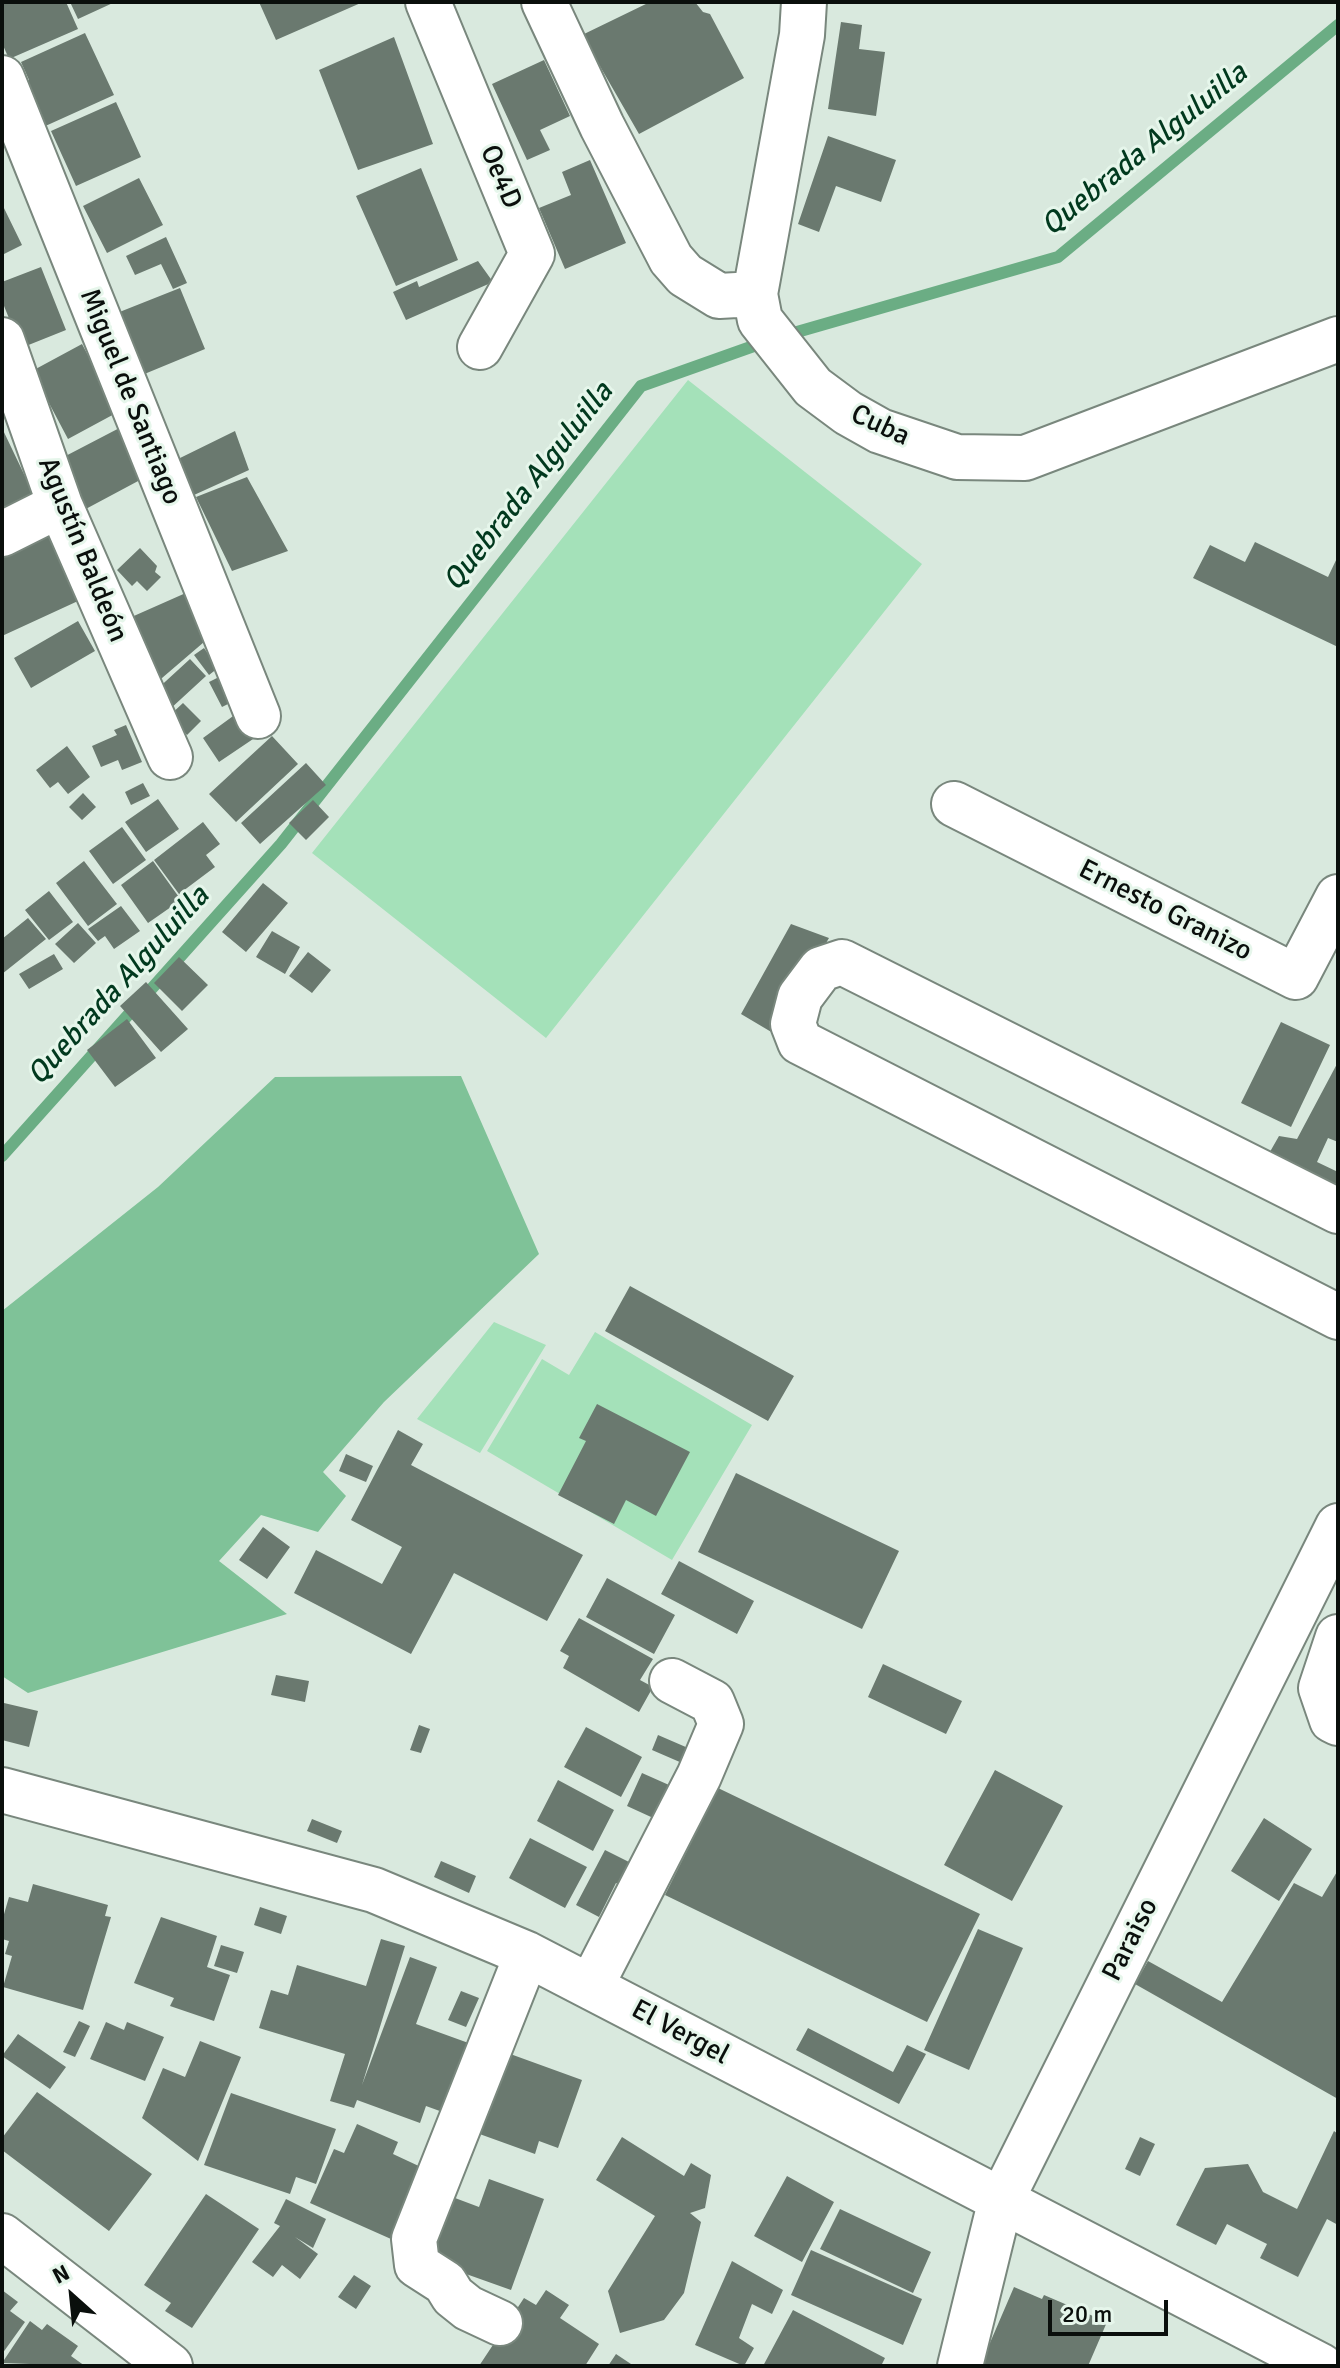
<!DOCTYPE html>
<meta charset="utf-8">
<style>
body{margin:0}
#map{position:relative;width:1340px;height:2368px;overflow:hidden;background:#d9e9de;font-family:Signika,sans-serif}
canvas{display:block}
.frame{position:absolute;inset:0;border:4px solid #0a0f0c;pointer-events:none}
.north{position:absolute;left:32px;top:2256px;width:80px;height:80px;-webkit-text-stroke:6px #e6f6eb;paint-order:stroke;rotate:333deg;font-size:22px;font-weight:700;line-height:32px;text-align:center;color:#0a0f0c}
.north::after{content:'';display:block;margin:auto;width:28px;height:36px;background:#0a0f0c;clip-path:polygon(50% 0,100% 100%,50% 72%,0 100%)}
.scale{position:absolute;left:1048px;top:2300px;width:120px;height:36px;box-sizing:border-box;border:4px solid #0a0f0c;border-top:0;padding-left:10px;font-size:24px;line-height:28px;white-space:nowrap;color:#0a0f0c;-webkit-text-stroke:6px #e6f6eb;paint-order:stroke}
</style>
<div id="map">
<canvas width="1340" height="2368"></canvas>
<div class="frame"></div>
<div class="north">N</div>
<div class="scale">20 m</div>
</div>
<script>
const ctx = document.querySelector('canvas').getContext('2d');
ctx.lineJoin = 'round';
function paint(path, color) { ctx.fillStyle = color; ctx.fill(path, 'evenodd'); }
const toPath = rows => new Path2D(rows.map(r => 'M' + r).join(''));
function strokePath(path, color, width, dash) { ctx.strokeStyle = color; ctx.lineWidth = width; ctx.lineCap = dash ? 'butt' : 'round'; ctx.setLineDash(dash || []); ctx.stroke(path); }
function write(font, color, halo, rows, align = 'center') {
  ctx.font = font + ' Signika,sans-serif'; ctx.lineWidth = 6; ctx.setLineDash([]); ctx.textBaseline = 'middle'; ctx.strokeStyle = halo; ctx.fillStyle = color; for (const [text, x, y, turn = 0] of rows) {
    ctx.save(); ctx.translate(x, y); ctx.rotate((+turn || 0) * Math.PI / 180); ctx.textAlign = isNaN(turn) ? turn : align; if (halo) ctx.strokeText(text, 0, 0); ctx.fillText(text, 0, 0); ctx.restore();
  }
}
paint(toPath([
 [688,380,922,564,546,1038,312,853],
 [494,1322,546,1345,480,1453,417,1419],
 [595,1332,752,1425,672,1560,487,1451,542,1359,569,1375]
]), '#a4e1b9');
paint(toPath([
 [461,1076,539,1254,384,1402,323,1472,346,1496,318,1532,261,1515,219,1561,287,1614,28,1693,2,1676,2,1311,158,1187,275,1077]
]), '#7fc298');
strokePath(toPath([
 [783,336,1058,257,1338,25],
 [2,1156,281,844,641,386,765,342]
]), '#6bad84', 12);
paint(toPath([
 [6,2,66,2,78,29,9,59,2,43,2,6],
 [70,2,115,2,78,19],
 [259,2,363,2,276,40],
 [650,2,695,2,703,12,710,14,744,78,639,134,582,35],
 [841,22,862,25,859,49,885,52,876,116,828,109],
 [85,33,114,95,41,128,22,86,29,80,21,62],
 [394,37,433,144,358,170,319,70],
 [544,60,570,116,540,130,550,150,527,160,492,84],
 [116,102,141,157,76,186,51,131],
 [828,136,896,160,881,202,836,186,819,232,798,224],
 [590,160,626,243,565,269,539,208,571,195,562,172],
 [421,168,458,260,396,286,356,196],
 [139,178,163,225,107,253,83,206],
 [2,204,22,245,2,255],
 [166,237,187,283,173,289,161,264,135,275,126,256],
 [478,261,493,282,406,320,393,292,417,281,419,287],
 [41,267,66,330,21,348,2,301,2,282],
 [180,288,205,349,142,375,117,313],
 [82,344,118,412,68,439,32,371],
 [129,423,155,472,82,511,56,461],
 [2,428,33,493,2,508],
 [235,431,249,470,194,495,178,459],
 [247,477,288,551,232,571,196,497],
 [47,532,78,601,2,636,2,552],
 [1255,542,1328,577,1338,556,1338,647,1193,578,1210,545,1245,562],
 [140,548,157,566,155,572,161,577,147,591,137,581,132,586,117,570],
 [188,592,211,636,148,690,118,623],
 [78,621,95,651,31,688,14,658],
 [204,648,218,668,209,675,194,655],
 [190,659,206,676,169,710,154,692],
 [229,672,242,697,222,707,209,682],
 [183,703,201,721,187,735,169,716],
 [240,711,259,735,219,762,203,738],
 [126,725,142,762,122,770,118,760,101,767,92,746,117,735,114,730],
 [272,736,298,764,236,822,209,794],
 [67,746,90,777,68,794,58,782,50,788,36,770],
 [306,763,326,785,260,844,241,823],
 [143,783,150,796,131,805,125,792],
 [83,793,96,807,82,820,69,807],
 [158,799,179,829,146,852,125,822],
 [313,800,329,817,306,840,289,823],
 [203,822,220,844,206,855,215,867,179,894,154,860],
 [122,827,146,860,113,884,89,851],
 [84,861,117,904,88,926,56,883],
 [153,861,181,900,148,923,121,885],
 [263,883,288,903,246,952,222,932],
 [49,891,73,922,49,940,25,910],
 [121,906,140,931,114,949,105,936,98,941,88,929],
 [28,918,46,939,2,974,2,939],
 [78,923,96,943,74,963,55,944],
 [791,924,829,938,773,1033,741,1014],
 [272,931,300,947,285,974,256,957],
 [308,952,331,970,312,993,289,976],
 [54,954,63,969,29,989,19,974],
 [179,957,208,985,182,1011,154,983],
 [146,982,188,1029,161,1052,120,1006],
 [127,1019,156,1058,115,1087,87,1050],
 [1281,1022,1330,1045,1291,1127,1241,1103],
 [1338,1062,1338,1142,1328,1138,1317,1162,1338,1172,1338,1192,1267,1157,1279,1136,1297,1139],
 [630,1286,794,1376,768,1421,605,1331],
 [597,1404,690,1452,656,1516,626,1500,614,1524,558,1495,586,1441,579,1438],
 [398,1430,423,1444,411,1465,583,1555,547,1621,454,1573,411,1654,294,1593,316,1550,382,1584,402,1547,351,1520],
 [346,1454,373,1466,366,1482,339,1471],
 [736,1473,899,1551,862,1629,698,1552],
 [263,1527,290,1547,267,1579,239,1560],
 [679,1561,754,1601,737,1634,661,1594],
 [607,1578,675,1615,654,1654,586,1617],
 [579,1618,653,1659,640,1680,653,1687,639,1712,563,1668,569,1656,560,1651],
 [883,1664,962,1701,946,1734,868,1697],
 [276,1675,309,1681,305,1702,271,1695],
 [4,1703,38,1711,29,1747,2,1740],
 [419,1725,430,1729,421,1753,410,1750],
 [586,1727,642,1757,621,1797,564,1767],
 [658,1735,695,1751,689,1766,652,1750],
 [995,1770,1063,1806,1012,1901,944,1865],
 [642,1773,678,1789,662,1822,627,1806],
 [558,1780,614,1810,593,1851,537,1821],
 [718,1788,980,1914,927,2022,665,1895],
 [1264,1818,1312,1849,1279,1901,1231,1871],
 [312,1819,342,1831,337,1843,307,1831],
 [530,1838,587,1867,565,1908,509,1878],
 [605,1850,637,1866,625,1888,616,1883,599,1917,576,1905],
 [441,1861,476,1876,469,1893,434,1877],
 [1338,1870,1338,2099,1135,1984,1148,1961,1222,2002,1294,1883,1322,1897],
 [33,1884,108,1905,105,1916,111,1917,83,2010,3,1987,12,1956,5,1954,9,1941,2,1939,2,1921,9,1897,28,1902],
 [260,1907,287,1916,281,1934,254,1925],
 [161,1917,217,1936,207,1967,230,1975,214,2021,170,2006,174,1998,134,1983],
 [978,1929,1023,1948,969,2070,924,2050],
 [381,1939,405,1946,362,2085,410,1957,437,1967,416,2024,474,2045,448,2114,426,2106,420,2123,357,2100,354,2108,330,2101,345,2054,259,2028,271,1990,288,1995,297,1965,366,1986],
 [221,1945,244,1952,237,1973,214,1966],
 [461,1991,479,1998,466,2027,448,2020],
 [79,2021,90,2026,75,2057,63,2052],
 [106,2022,124,2030,127,2022,164,2037,145,2081,90,2059],
 [808,2028,893,2072,907,2045,926,2054,899,2104,796,2050],
 [18,2034,66,2067,50,2089,2,2056],
 [200,2041,241,2057,198,2161,142,2118,163,2068,185,2077],
 [491,2047,582,2080,558,2148,539,2141,535,2154,474,2132],
 [37,2092,152,2174,109,2231,2,2150,2,2138],
 [231,2093,336,2129,316,2184,296,2177,290,2194,204,2165],
 [357,2124,398,2142,393,2154,423,2168,391,2239,310,2203,334,2149,344,2153],
 [1334,2131,1338,2134,1338,2225,1327,2219,1298,2277,1260,2258,1267,2244,1227,2224,1216,2245,1176,2225,1205,2168,1248,2164,1263,2192,1297,2209],
 [622,2137,684,2176,691,2163,711,2175,705,2208,690,2213,701,2222,684,2293,664,2320,620,2333,608,2291,655,2216,596,2180],
 [1140,2137,1155,2144,1140,2176,1125,2169],
 [787,2176,834,2202,802,2262,754,2236],
 [489,2179,544,2199,511,2290,424,2259,447,2195,479,2207],
 [206,2194,259,2229,192,2328,165,2311,171,2303,144,2285],
 [286,2199,326,2219,313,2248,295,2237,318,2254,300,2279,282,2265,273,2277,252,2262,280,2226,274,2223],
 [840,2209,931,2252,913,2293,820,2249],
 [811,2250,922,2299,903,2345,791,2295],
 [732,2261,783,2290,772,2314,752,2304,739,2338,754,2348,744,2366,695,2345],
 [354,2275,371,2286,356,2309,338,2297],
 [1014,2287,1042,2299,1044,2295,1107,2322,1088,2366,980,2366],
 [2,2290,18,2302,10,2311,25,2322,2,2354],
 [546,2290,569,2305,560,2318,599,2344,585,2366,479,2366,524,2298,536,2305],
 [793,2310,885,2358,881,2366,763,2366],
 [30,2321,42,2330,47,2324,78,2346,71,2356,85,2366,2,2363],
 [616,2354,634,2366,608,2366]
]), '#6a796f');
const minor = toPath([
 [428,2,532,254,480,347],
 [544,2,602,126,671,259,685,275,719,296,755,294],
 [804,2,802,35,755,294,760,320,813,387,848,413,880,431,957,457,1025,458,1338,339],
 [2,78,258,716],
 [2,340,60,505,170,757],
 [2,534,60,505],
 [954,804,1296,977,1338,897],
 [1338,1211,842,962,821,969,800,997,793,1024,800,1042,1338,1317],
 [1338,1637,1321,1688,1332,1720,1338,1723],
 [2,1790,374,1890,527,1954,1321,2366],
 [591,1986,699,1776,721,1724,712,1702,672,1681],
 [2,2236,170,2366],
 [500,2323,468,2308,453,2296,445,2283,417,2265,414,2239,527,1954],
 [960,2366,1000,2203,1338,1526]
]);
strokePath(minor, '#79877d', 48);
strokePath(minor, '#fff', 44);
write('28px', '#0a0f0c', '#e6f6eb', [
 ["Oe4D",500,177,67],
 ["Miguel de Santiago",130,397,68],
 ["Cuba",880,426,25],
 ["Agustín Baldeón",82,550,68],
 ["Ernesto Granizo",1165,911,27],
 ["Paraiso",1131,1940,-63],
 ["El Vergel",680,2033,28]
]);
write('italic 30px', '#01391e', '#e6f6eb', [
 ["Quebrada Alguluilla",1145,150,-39],
 ["Quebrada Alguluilla",529,487,-52],
 ["Quebrada Alguluilla",119,986,-48]
]);
</script>
